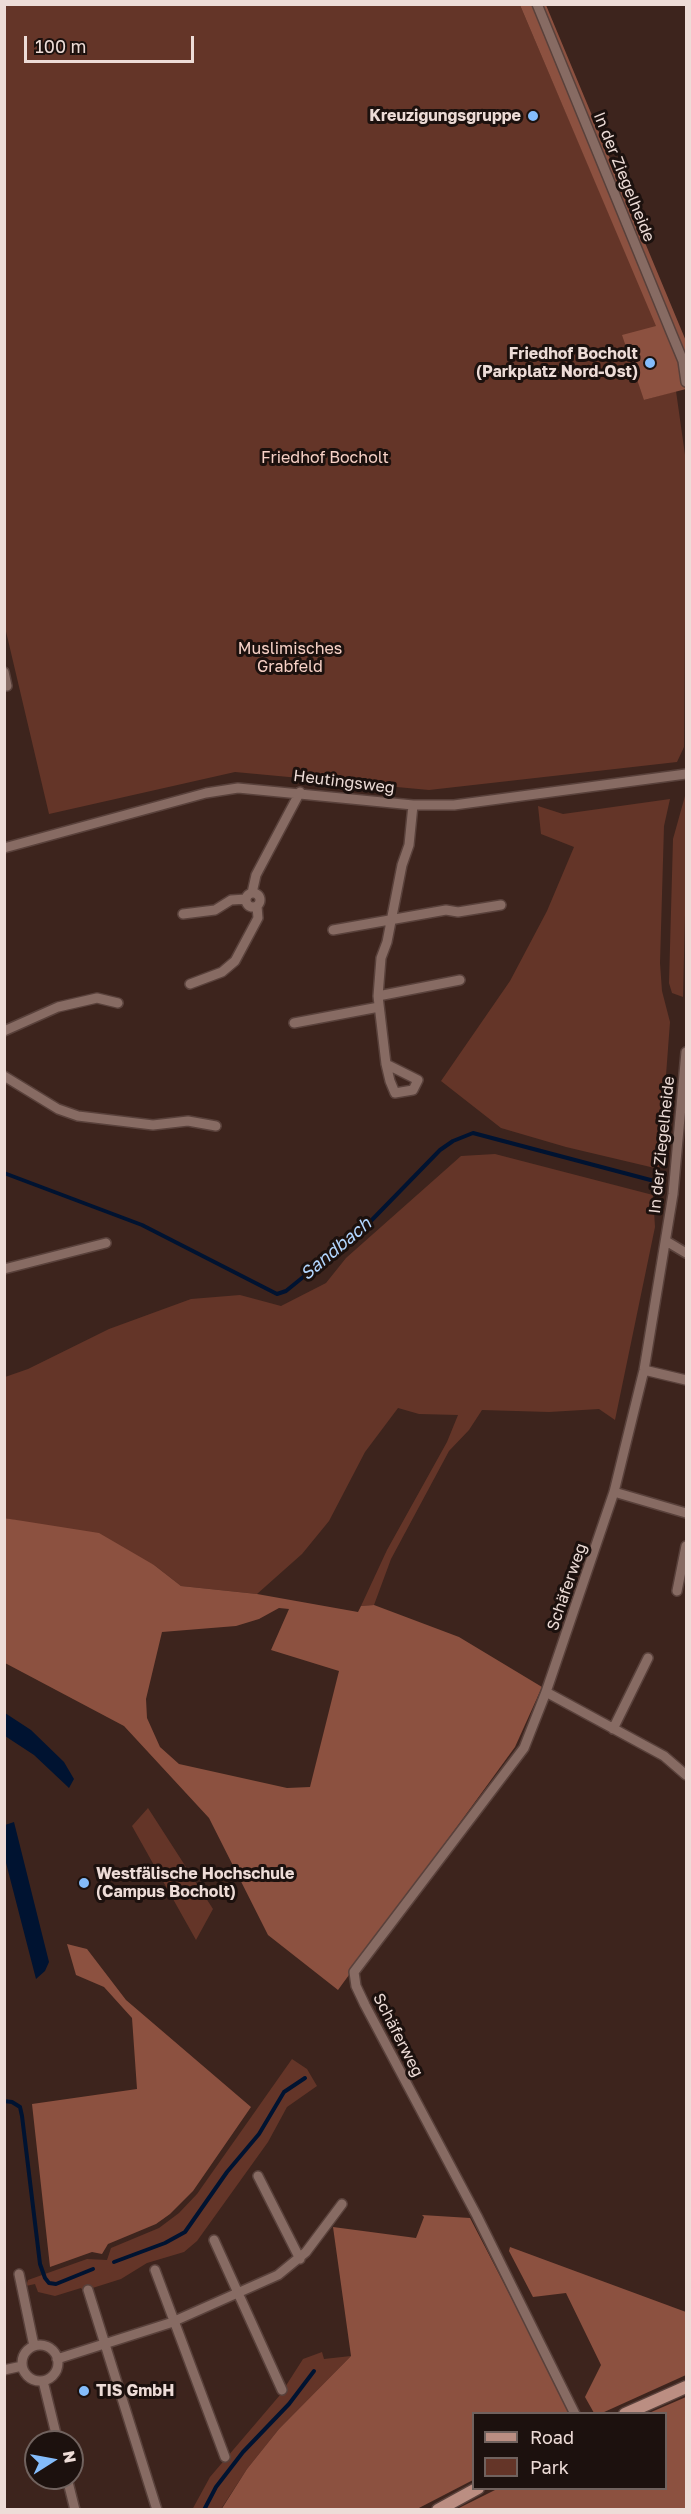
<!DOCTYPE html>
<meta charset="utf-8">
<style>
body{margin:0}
#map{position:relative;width:691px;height:2514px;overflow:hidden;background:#3d241d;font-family:"Golos Text",sans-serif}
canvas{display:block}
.frame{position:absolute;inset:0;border:6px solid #eddcd7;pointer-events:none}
.legend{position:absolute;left:472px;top:2412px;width:195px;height:78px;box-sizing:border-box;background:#1c110e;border:2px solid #70625e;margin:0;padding:8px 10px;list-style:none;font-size:18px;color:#eddcd7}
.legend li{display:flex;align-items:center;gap:12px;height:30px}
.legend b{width:30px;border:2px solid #70625e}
.north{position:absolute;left:24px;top:2430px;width:60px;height:60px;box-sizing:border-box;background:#1c110e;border:2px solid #70625e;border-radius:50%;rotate:79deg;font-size:16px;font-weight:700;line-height:24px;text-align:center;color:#eddcd7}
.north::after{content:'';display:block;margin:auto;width:21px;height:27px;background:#84bcfb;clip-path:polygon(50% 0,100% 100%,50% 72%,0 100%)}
.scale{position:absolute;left:24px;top:36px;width:170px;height:27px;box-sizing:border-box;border:3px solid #eddcd7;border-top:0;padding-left:8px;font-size:18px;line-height:21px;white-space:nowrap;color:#eddcd7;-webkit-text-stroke:4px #1c110e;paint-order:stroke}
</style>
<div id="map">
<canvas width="691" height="2514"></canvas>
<div class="frame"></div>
<ul class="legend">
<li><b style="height:8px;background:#bb8e82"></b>Road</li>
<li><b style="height:16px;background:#643528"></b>Park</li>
</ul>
<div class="north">N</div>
<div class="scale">100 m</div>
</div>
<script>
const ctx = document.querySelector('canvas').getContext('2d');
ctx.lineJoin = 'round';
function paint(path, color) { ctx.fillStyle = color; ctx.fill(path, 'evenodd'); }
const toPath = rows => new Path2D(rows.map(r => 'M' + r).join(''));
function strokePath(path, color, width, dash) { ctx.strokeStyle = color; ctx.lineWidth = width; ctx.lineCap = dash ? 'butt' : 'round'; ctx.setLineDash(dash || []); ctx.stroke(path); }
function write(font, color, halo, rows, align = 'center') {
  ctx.font = font + ' "Golos Text",sans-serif'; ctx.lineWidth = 6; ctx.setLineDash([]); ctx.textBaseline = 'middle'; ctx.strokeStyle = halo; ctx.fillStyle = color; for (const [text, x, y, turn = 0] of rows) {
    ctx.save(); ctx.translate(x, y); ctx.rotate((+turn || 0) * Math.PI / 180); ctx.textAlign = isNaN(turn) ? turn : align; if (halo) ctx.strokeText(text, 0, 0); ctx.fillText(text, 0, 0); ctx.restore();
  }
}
paint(toPath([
 [4,5,520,5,657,326,644,400,676,391,686,462,686,491,684,747,677,762,429,790,235,772,49,814,4,623],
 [685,796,686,874,683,997,672,993,669,983,673,839],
 [670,799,664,826,660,963,662,991,670,1022,659,1169,566,1147,501,1128,441,1081,510,981,547,911,574,847,541,834,538,806,563,814],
 [495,1154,653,1195,655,1227,615,1420,599,1409,549,1412,482,1410,469,1430,449,1451,391,1559,374,1605,361,1606,387,1550,447,1442,458,1415,419,1414,398,1408,365,1452,329,1521,302,1554,257,1594,181,1586,154,1565,32,1524,5,1518,5,1377,28,1369,109,1329,191,1299,240,1295,281,1306,326,1283,346,1258,461,1156],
 [148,1808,213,1909,196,1940,132,1826],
 [292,2059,307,2069,317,2086,287,2107,268,2142,197,2241,184,2252,147,2263,121,2279,83,2291,81,2288,55,2296,38,2292,35,2284,26,2286,28,2280,87,2259,107,2260,111,2248,159,2228,179,2213,197,2194],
 [322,2352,324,2359,351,2356,279,2429,247,2469,221,2509,192,2510,210,2477,280,2395,303,2359]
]), '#643528');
paint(toPath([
 [520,5,546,5,686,341,686,389,644,400,622,335,656,326],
 [4,1518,99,1533,154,1565,181,1586,257,1594,358,1612,361,1606,374,1605,459,1637,542,1687,515,1747,338,1990,268,1935,209,1818,124,1726,5,1663],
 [279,1608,289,1609,271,1650,339,1671,310,1787,287,1788,179,1764,160,1747,147,1718,146,1699,162,1632,236,1626,259,1619],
 [67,1944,87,1949,126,2000,251,2107,193,2191,170,2214,156,2224,108,2244,102,2254,92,2252,50,2267,32,2104,137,2089,132,2018,104,1987,76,1975],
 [422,2215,470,2218,571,2413,474,2414,473,2480,417,2509,221,2510,247,2469,279,2429,351,2356,333,2227,416,2238,424,2217],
 [510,2247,686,2312,686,2375,602,2413,594,2413,585,2397,601,2365,566,2293,533,2297,509,2251],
 [686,2397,686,2509,457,2509,497,2489,666,2488,666,2414,649,2413]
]), '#8c5140');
paint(toPath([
 [5,1713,31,1730,64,1762,74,1779,69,1788,34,1755,5,1736],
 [14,1822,49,1962,45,1971,36,1979,5,1859,5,1825]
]), '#001331');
strokePath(toPath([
 [4,1173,142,1225,277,1294,286,1291,366,1226,440,1150,453,1141,473,1133,658,1182],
 [4,2101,12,2102,20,2107,22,2116,40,2264,45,2278,49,2283,56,2284,93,2269],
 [114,2262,165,2243,185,2232,227,2172,259,2134,284,2092,305,2078],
 [204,2510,216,2487,243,2452,289,2404,314,2371]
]), '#001331', 4);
const street = toPath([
 [537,4,671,332,683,361,686,382],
 [4,672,7,686],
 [4,848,206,793,238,788,413,805,454,805,686,774],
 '246 900a7 7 0 1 1 14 0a7 7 0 1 1-14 0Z',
 [252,893,256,875,300,792],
 [183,914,215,910,231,900,246,899],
 [333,930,446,910,458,912,501,905],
 [190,984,222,972,235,961,258,918,257,906],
 [378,996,460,980],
 [294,1023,379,1007],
 [4,1031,58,1007,97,998,118,1003],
 [386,1064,418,1080,413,1090,395,1093,390,1081,386,1064,378,996,381,958,387,942,402,865,409,845,413,805],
 [4,1076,58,1109,78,1116,153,1125,188,1121,216,1126],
 [666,1241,686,1253],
 [4,1269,106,1243],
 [644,1370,686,1380],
 [614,1492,686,1513],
 [677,1591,686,1546],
 [546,1692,664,1756,686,1775],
 [613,1729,648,1658],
 [258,2176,300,2259],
 [214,2240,282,2390],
 [155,2270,225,2457],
 [19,2274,34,2346],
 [88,2290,157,2510],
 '22 2363a18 18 0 1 1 36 0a18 18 0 1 1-36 0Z',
 [57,2359,170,2323,278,2275,306,2252,342,2204],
 [4,2370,22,2366],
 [43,2381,58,2442],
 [575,2414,477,2216,365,2005,356,1986,354,1972,524,1748,546,1692,614,1492,644,1370,673,1194,686,1052],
 [67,2478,75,2510]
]);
const secondary = toPath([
 [625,2414,686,2387],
 [438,2510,478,2488]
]);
strokePath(street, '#59413b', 12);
strokePath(secondary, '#59413b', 15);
strokePath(street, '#876b63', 9);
strokePath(secondary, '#bb8e82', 12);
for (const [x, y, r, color] of [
 [533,116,6,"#84bcfb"],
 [650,363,6,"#84bcfb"],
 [84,1883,6,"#84bcfb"],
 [84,2391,6,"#84bcfb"]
]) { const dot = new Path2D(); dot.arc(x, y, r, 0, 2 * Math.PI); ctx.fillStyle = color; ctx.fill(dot); strokePath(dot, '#1c110e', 2); }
write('bold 16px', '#eddcd7', '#1c110e', [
 ["Kreuzigungsgruppe",521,116],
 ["Friedhof Bocholt",638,354],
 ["(Parkplatz Nord-Ost)",638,372],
 ["Westfälische Hochschule",96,1874,"left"],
 ["(Campus Bocholt)",96,1892,"left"],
 ["TIS GmbH",96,2391,"left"]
], 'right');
write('16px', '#eddcd7', '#1c110e', [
 ["In der Ziegelheide",624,177,68],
 ["Heutingsweg",344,782,7],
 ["In der Ziegelheide",662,1145,-84],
 ["Schäferweg",567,1587,-71],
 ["Schäferweg",398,2035,63]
]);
write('16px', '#f8d2c7', '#1c110e', [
 ["Friedhof Bocholt",325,458],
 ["Muslimisches",290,649],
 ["Grabfeld",290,667]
]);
write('italic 18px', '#b2d6ff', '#1c110e', [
 ["Sandbach",336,1249,-40]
]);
</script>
